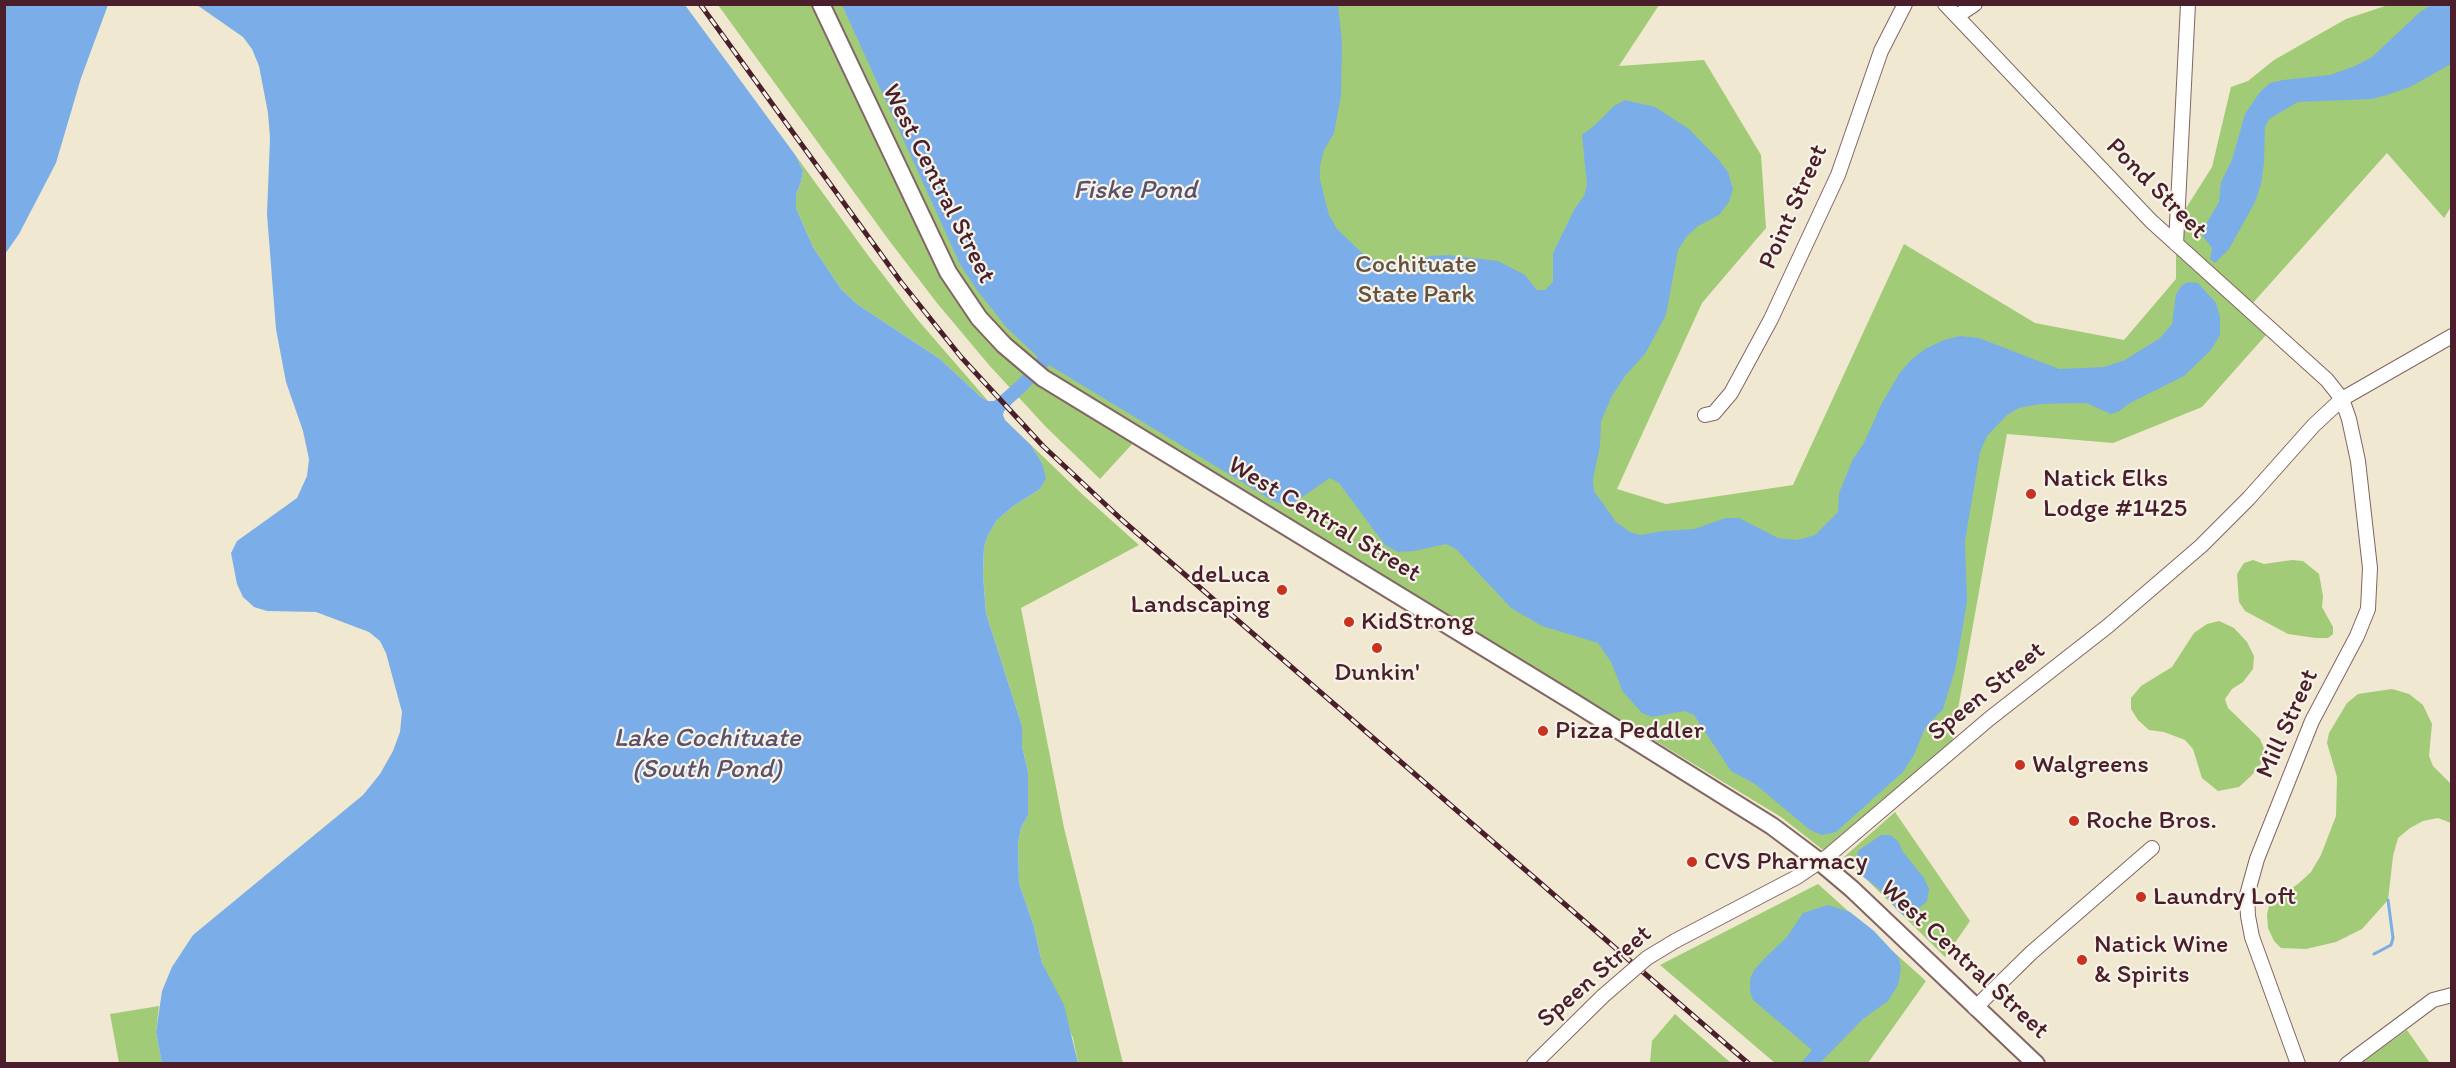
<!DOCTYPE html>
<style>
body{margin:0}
#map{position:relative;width:2456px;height:1068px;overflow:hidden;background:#f0e8d0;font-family:Itim,sans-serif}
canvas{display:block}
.frame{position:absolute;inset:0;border:6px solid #4a1f2b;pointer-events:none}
</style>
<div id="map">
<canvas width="2456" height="1068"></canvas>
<div class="frame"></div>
</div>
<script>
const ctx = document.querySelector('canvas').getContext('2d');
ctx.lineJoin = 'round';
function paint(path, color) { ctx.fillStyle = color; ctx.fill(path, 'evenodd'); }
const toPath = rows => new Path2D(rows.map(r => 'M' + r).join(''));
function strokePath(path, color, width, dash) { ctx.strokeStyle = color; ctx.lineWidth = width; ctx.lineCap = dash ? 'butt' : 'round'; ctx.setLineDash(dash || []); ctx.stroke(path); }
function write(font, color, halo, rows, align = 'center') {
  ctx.font = font + ' Itim,sans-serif'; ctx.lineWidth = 4.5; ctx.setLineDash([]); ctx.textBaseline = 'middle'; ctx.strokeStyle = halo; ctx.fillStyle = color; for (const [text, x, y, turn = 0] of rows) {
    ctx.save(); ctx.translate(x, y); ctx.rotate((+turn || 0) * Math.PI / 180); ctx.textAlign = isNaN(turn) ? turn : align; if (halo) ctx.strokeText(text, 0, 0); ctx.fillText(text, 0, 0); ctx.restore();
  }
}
paint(toPath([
 [718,5,811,5,931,256,961,308,988,342,1028,376,1051,393,1134,442,1100,479,1046,427,989,365,937,303,888,239],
 [821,5,1659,5,1619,66,1704,60,1761,155,1766,228,1702,303,1617,489,1666,504,1793,485,1904,244,2035,323,2124,340,2176,279,2176,224,2212,167,2231,87,2248,81,2274,60,2346,19,2388,5,2451,5,2451,207,2444,218,2387,153,2243,314,2266,335,2202,407,2113,443,2007,434,1952,743,1823,850,1781,817,1097,403,1032,369,979,318],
 [796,156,867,254,917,319,988,401,981,397,940,359,857,304,841,289,813,247,796,208,796,195,801,182,803,171],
 [1031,445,1082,494,1139,545,1021,608,1064,828,1123,1063,1078,1063,1073,1038,1042,963,1034,927,1019,883,1018,843,1021,828,1028,815,1028,772,1022,746,1022,726,986,613,983,574,984,547,988,535,997,520,1012,507,1040,489,1042,463],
 [2253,560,2264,564,2292,560,2303,561,2319,574,2323,596,2322,607,2333,627,2333,634,2328,638,2316,638,2288,634,2245,611,2239,602,2237,574,2244,563],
 [2219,621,2234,628,2247,642,2254,656,2253,669,2243,682,2232,689,2225,699,2228,708,2260,739,2265,751,2263,761,2252,775,2239,787,2218,791,2202,778,2193,749,2185,740,2164,732,2149,730,2138,720,2131,709,2131,698,2141,686,2172,667,2194,633,2207,624],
 [2392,689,2409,694,2423,705,2432,724,2429,756,2433,766,2451,784,2451,823,2438,818,2423,821,2410,828,2398,838,2393,856,2388,900,2362,929,2336,942,2306,949,2281,948,2274,941,2268,928,2267,914,2270,903,2298,884,2311,872,2321,855,2336,816,2337,777,2327,743,2329,733,2347,703,2358,694],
 [1895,812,1970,921,1945,957,1844,857],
 [1818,884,1926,981,1868,1063,1775,1063,1660,965],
 [159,1006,156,1032,162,1063,119,1063,110,1014],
 [1675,1014,1686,1024,1731,1063,1650,1063,1652,1041],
 [2407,1030,2430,1063,2360,1063]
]), '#a1cb77');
paint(toPath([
 [5,4,108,5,81,78,56,163,19,234,5,254],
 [197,5,685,5,796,156,803,171,801,182,796,195,796,208,813,247,841,289,857,304,940,359,981,397,988,401,994,401,1018,380,1037,359,1037,356,1007,328,977,290,960,264,842,5,1338,5,1342,42,1341,96,1334,133,1324,150,1320,166,1320,180,1329,215,1337,229,1361,252,1377,261,1395,265,1431,256,1448,255,1498,261,1525,275,1537,290,1545,290,1553,282,1553,253,1575,208,1584,196,1587,185,1582,135,1595,125,1614,106,1625,100,1655,107,1689,129,1718,159,1728,172,1733,189,1729,202,1719,215,1698,226,1687,236,1678,250,1666,315,1645,354,1625,376,1612,396,1601,421,1600,446,1593,479,1594,491,1616,522,1630,532,1640,535,1664,531,1694,529,1726,518,1739,518,1778,538,1797,540,1815,535,1838,512,1839,493,1853,459,1864,443,1881,405,1899,374,1910,361,1925,349,1944,340,1960,336,1979,338,2059,369,2104,367,2125,360,2160,338,2172,324,2176,294,2182,285,2188,282,2198,283,2216,303,2220,317,2220,335,2211,350,2184,376,2130,403,2118,412,2111,414,2086,403,2040,404,2019,408,2007,415,1987,436,1980,452,1965,541,1967,601,1959,649,1955,670,1943,709,1925,728,1914,755,1903,772,1836,832,1822,835,1810,830,1755,784,1731,771,1694,715,1684,711,1652,717,1642,713,1623,692,1611,662,1598,643,1542,626,1511,608,1456,549,1446,544,1414,551,1398,552,1385,545,1339,483,1330,478,1289,506,1273,501,1049,365,1028,389,1004,411,1003,415,1005,420,1031,445,1042,463,1046,478,1040,489,1012,507,997,520,988,535,984,547,983,574,986,613,1022,726,1022,746,1028,772,1028,815,1021,828,1018,843,1019,883,1034,927,1042,963,1064,1005,1078,1063,162,1064,156,1032,162,991,172,967,193,935,363,795,380,774,393,751,400,732,402,712,386,653,380,641,369,632,316,612,267,611,254,607,243,597,237,584,231,553,237,541,297,498,307,476,309,459,303,431,286,382,276,329,267,214,270,138,268,113,259,66,252,49,243,37],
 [2431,5,2451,5,2451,64,2410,87,2387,95,2372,99,2298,102,2269,119,2265,127,2264,163,2261,184,2255,202,2229,249,2215,263,2210,259,2212,248,2202,235,2203,229,2219,202,2221,182,2232,160,2245,114,2260,92,2270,83,2283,80,2330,75,2355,66,2372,57,2420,12],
 [1881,835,1890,835,1898,841,1903,852,1924,878,1929,889,1927,901,1911,916,1903,915,1898,911,1883,892,1861,875,1858,867,1856,860,1858,851],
 [1828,905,1850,912,1874,931,1899,958,1901,969,1898,985,1888,1001,1863,1019,1820,1063,1801,1063,1812,1050,1753,1000,1750,992,1750,979,1754,970,1766,957,1787,937,1803,913]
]), '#7baee8');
strokePath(toPath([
 [2374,954,2391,945,2393,938,2388,900]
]), '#7baee8', 3);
const minor = toPath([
 [1945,4,2151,221,2327,380,2342,399,2349,419,2358,461,2370,568,2368,609,2357,636,2312,721,2257,859,2247,895,2248,916,2252,937,2298,1064],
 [1957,16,1975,4],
 [2176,244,2188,4],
 [1705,415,1714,413,1731,393,1771,319,1838,175,1881,51,1905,4],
 [1675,941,1797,877,1828,856,1989,719,2108,626,2201,546,2249,498,2314,425,2342,399,2452,336],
 [1975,1008,2031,953,2152,848],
 [1534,1064,1603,996],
 [2347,1064,2433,1000,2452,995]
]);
const major = toPath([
 [821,4,948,272,979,318,1004,345,1043,378,1575,703,1772,826,1820,862,1852,889,2036,1064]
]);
strokePath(minor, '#846565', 16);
strokePath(major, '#846565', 20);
strokePath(minor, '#fff', 14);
strokePath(major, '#fff', 16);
const rail = toPath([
 [700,4,901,282,961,357,1043,446,1122,520,1749,1064]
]);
strokePath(rail, '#4a1f2b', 5);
strokePath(rail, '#f7f3e8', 3, [9]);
const minorBridge = toPath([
 [1603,996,1647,958,1675,941]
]);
strokePath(minorBridge, '#846565', 16, []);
strokePath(minorBridge, '#fff', 14);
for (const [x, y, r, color] of [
 [2031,494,6,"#c8321e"],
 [1282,590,6,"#c8321e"],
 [1349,622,6,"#c8321e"],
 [1377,648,6,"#c8321e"],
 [1543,731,6,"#c8321e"],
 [2020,765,6,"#c8321e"],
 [2074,821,6,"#c8321e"],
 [1692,862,6,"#c8321e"],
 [2141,897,6,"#c8321e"],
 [2082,960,6,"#c8321e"]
]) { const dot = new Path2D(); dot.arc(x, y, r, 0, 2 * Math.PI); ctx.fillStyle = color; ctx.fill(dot); strokePath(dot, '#f7f3e8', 2); }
write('26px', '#4a1f2b', '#f7f3e8', [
 ["West Central Street",938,184,63],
 ["Pond Street",2156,189,45],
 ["Point Street",1794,207,-66],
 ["West Central Street",1324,520,31],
 ["Speen Street",1987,692,-39],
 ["Mill Street",2288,724,-66],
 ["West Central Street",1964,960,43],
 ["Speen Street",1595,977,-41]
]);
write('26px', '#645342', '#f7f3e8', [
 ["Cochituate",1416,265],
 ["State Park",1416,295]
]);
write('26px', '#4a1f2b', '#f7f3e8', [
 ["Natick Elks",2043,479],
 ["Lodge #1425",2043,509],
 ["deLuca",1270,575,"right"],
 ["Landscaping",1270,605,"right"],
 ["KidStrong",1361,622],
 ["Dunkin'",1377,673,"center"],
 ["Pizza Peddler",1555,731],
 ["Walgreens",2032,765],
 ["Roche Bros.",2086,821],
 ["CVS Pharmacy",1704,862],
 ["Laundry Loft",2153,897],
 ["Natick Wine",2094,945],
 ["& Spirits",2094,975]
], 'left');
write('italic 27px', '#5b516d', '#f7f3e8', [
 ["Fiske Pond",1135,191],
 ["Lake Cochituate",707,739],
 ["(South Pond)",707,770]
]);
</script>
